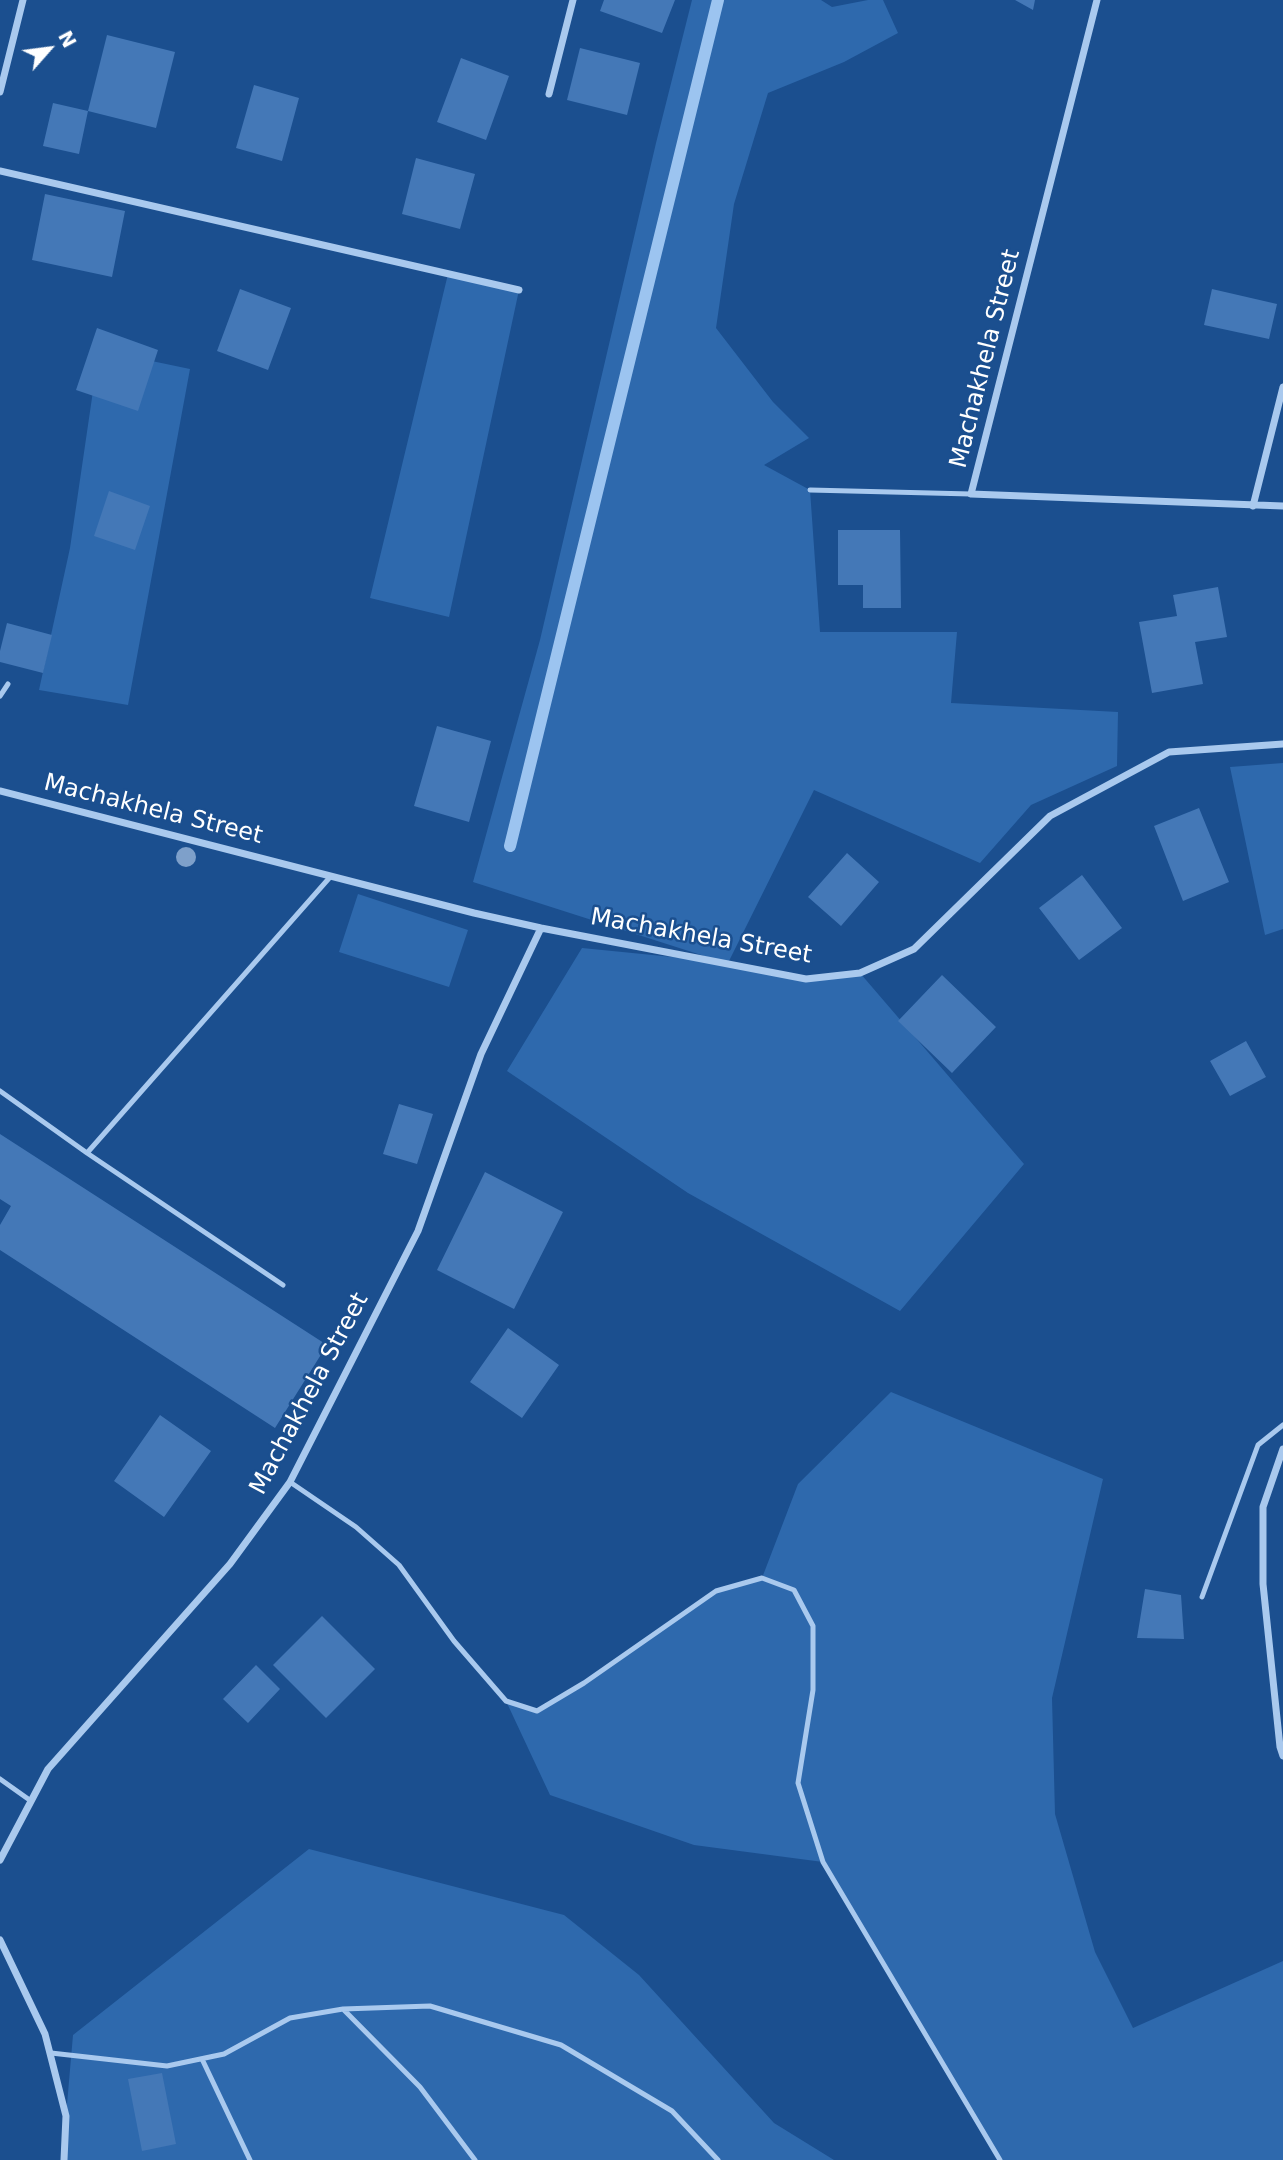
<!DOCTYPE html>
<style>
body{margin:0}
#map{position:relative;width:1283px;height:2160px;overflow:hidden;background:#1b4f8f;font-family:"DejaVu Sans",sans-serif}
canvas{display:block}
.north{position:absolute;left:14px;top:14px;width:70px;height:70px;-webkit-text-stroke:5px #1b4f8f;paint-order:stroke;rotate:62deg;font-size:19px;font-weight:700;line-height:28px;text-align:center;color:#fff}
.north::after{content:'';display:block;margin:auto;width:24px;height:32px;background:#fff;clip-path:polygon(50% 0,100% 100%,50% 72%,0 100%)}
</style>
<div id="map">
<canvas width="1283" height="2160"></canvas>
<div class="north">N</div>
</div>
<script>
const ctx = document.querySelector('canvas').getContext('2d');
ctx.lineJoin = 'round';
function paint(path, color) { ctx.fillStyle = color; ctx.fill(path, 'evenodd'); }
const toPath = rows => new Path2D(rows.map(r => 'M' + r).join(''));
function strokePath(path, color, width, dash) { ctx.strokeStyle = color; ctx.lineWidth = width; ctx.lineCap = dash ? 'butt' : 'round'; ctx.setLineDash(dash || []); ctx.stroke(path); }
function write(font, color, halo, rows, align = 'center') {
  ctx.font = font + ' "DejaVu Sans",sans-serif'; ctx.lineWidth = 5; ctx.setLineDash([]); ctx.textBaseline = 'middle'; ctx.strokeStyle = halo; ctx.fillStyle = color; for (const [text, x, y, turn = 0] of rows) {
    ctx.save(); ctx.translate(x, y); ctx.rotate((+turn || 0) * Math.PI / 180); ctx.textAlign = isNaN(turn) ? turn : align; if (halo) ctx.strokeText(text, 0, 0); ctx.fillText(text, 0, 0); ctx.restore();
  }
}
paint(toPath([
 [692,0,821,0,832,7,868,0,883,0,898,33,844,62,768,93,734,204,716,328,773,402,809,438,764,465,810,490,820,632,957,632,951,703,1118,712,1117,766,1031,805,980,863,814,790,728,963,806,978,860,973,1024,1164,900,1311,688,1193,507,1071,582,948,723,962,473,882,540,640,656,143],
 [448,274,519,290,449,617,370,598],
 [99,350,190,369,128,705,39,690,70,548],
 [1283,763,1283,929,1265,935,1230,767],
 [358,894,468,930,449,987,339,952],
 [891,1392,1103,1479,1052,1698,1055,1814,1095,1952,1133,2028,1283,1961,1283,2160,1000,2160,823,1862,694,1845,550,1795,506,1701,537,1711,584,1683,716,1591,762,1578,798,1484],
 [309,1849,564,1915,639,1975,774,2123,834,2160,64,2160,66,2116,73,2035]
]), '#2e69ad');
strokePath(toPath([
 [510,846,718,0]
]), '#9cc4f0', 12);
paint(toPath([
 [604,0,675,0,662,33,600,11],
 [1015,0,1035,0,1033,10],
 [107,35,175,52,156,128,88,111,79,154,43,146,53,103,88,111],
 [580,48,640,63,627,115,567,100],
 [461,58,509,76,486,140,437,122],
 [254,85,299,98,282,161,236,148],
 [416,158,475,174,460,229,402,214],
 [45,194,125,211,112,277,32,260],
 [240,289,291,308,268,370,217,351],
 [1212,289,1277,304,1269,339,1204,325],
 [97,328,158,350,138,411,76,390],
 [109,491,150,506,135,550,94,536],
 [838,530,900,530,901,608,863,608,863,585,838,585],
 [1218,587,1227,637,1195,642,1203,684,1152,693,1139,622,1177,616,1173,595],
 [7,623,52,635,43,673,0,662,0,651],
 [437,726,491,741,469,822,414,806],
 [1199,808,1229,882,1183,901,1154,826],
 [847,853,879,882,841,926,808,897],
 [1082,875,1122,928,1079,960,1039,908],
 [942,975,996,1027,952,1073,898,1021],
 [1246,1041,1266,1077,1230,1096,1210,1061],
 [399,1104,433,1114,417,1164,383,1154],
 [0,1134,327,1345,275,1428,0,1250,0,1225,11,1206,0,1199],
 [485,1172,563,1212,514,1309,437,1270],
 [508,1328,559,1365,522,1418,470,1382],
 [160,1415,211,1451,164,1517,114,1481],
 [1145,1589,1181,1595,1184,1639,1137,1638],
 [322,1616,375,1669,326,1718,273,1665],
 [256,1665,280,1689,248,1723,223,1699],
 [162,2073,176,2144,142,2151,128,2079]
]), '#4478b7');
strokePath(toPath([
 [810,490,971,494],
 [0,696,8,684],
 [0,1091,87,1153,331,876],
 [87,1153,283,1285],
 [290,1482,356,1527,399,1565,454,1641,506,1701,537,1711,584,1683,716,1591,762,1578,794,1590,813,1626,813,1690,798,1783,823,1862,1000,2160],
 [1202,1597,1258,1445,1283,1425],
 [0,1779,31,1801],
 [343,2009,430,2006,561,2045,672,2111,718,2160],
 [51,2053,167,2066,224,2054,290,2018,343,2009,420,2087,475,2160],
 [202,2059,250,2160]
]), '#a9c9ee', 5);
strokePath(toPath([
 [1097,0,971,494,1283,506],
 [0,92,23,0],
 [549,94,573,0],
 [0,171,519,290],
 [1253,506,1283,387],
 [0,791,474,913,541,928,806,979,860,973,914,949,1050,816,1169,752,1283,744],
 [1283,1449,1263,1507,1263,1584,1280,1747,1283,1756],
 [0,1860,48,1769,230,1564,290,1482,418,1231,481,1054,541,928],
 [0,1940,45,2034,66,2116,64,2160]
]), '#a9c9ee', 7);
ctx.fillStyle = '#7ea0ca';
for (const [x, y] of [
 [186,857]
]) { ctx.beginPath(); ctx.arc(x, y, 10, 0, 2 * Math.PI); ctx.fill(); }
write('24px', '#fff', '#1b4f8f', [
 ["Machakhela Street",986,359,-76],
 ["Machakhela Street",153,810,14],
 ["Machakhela Street",701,937,10],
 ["Machakhela Street",310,1394,-62]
]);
</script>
